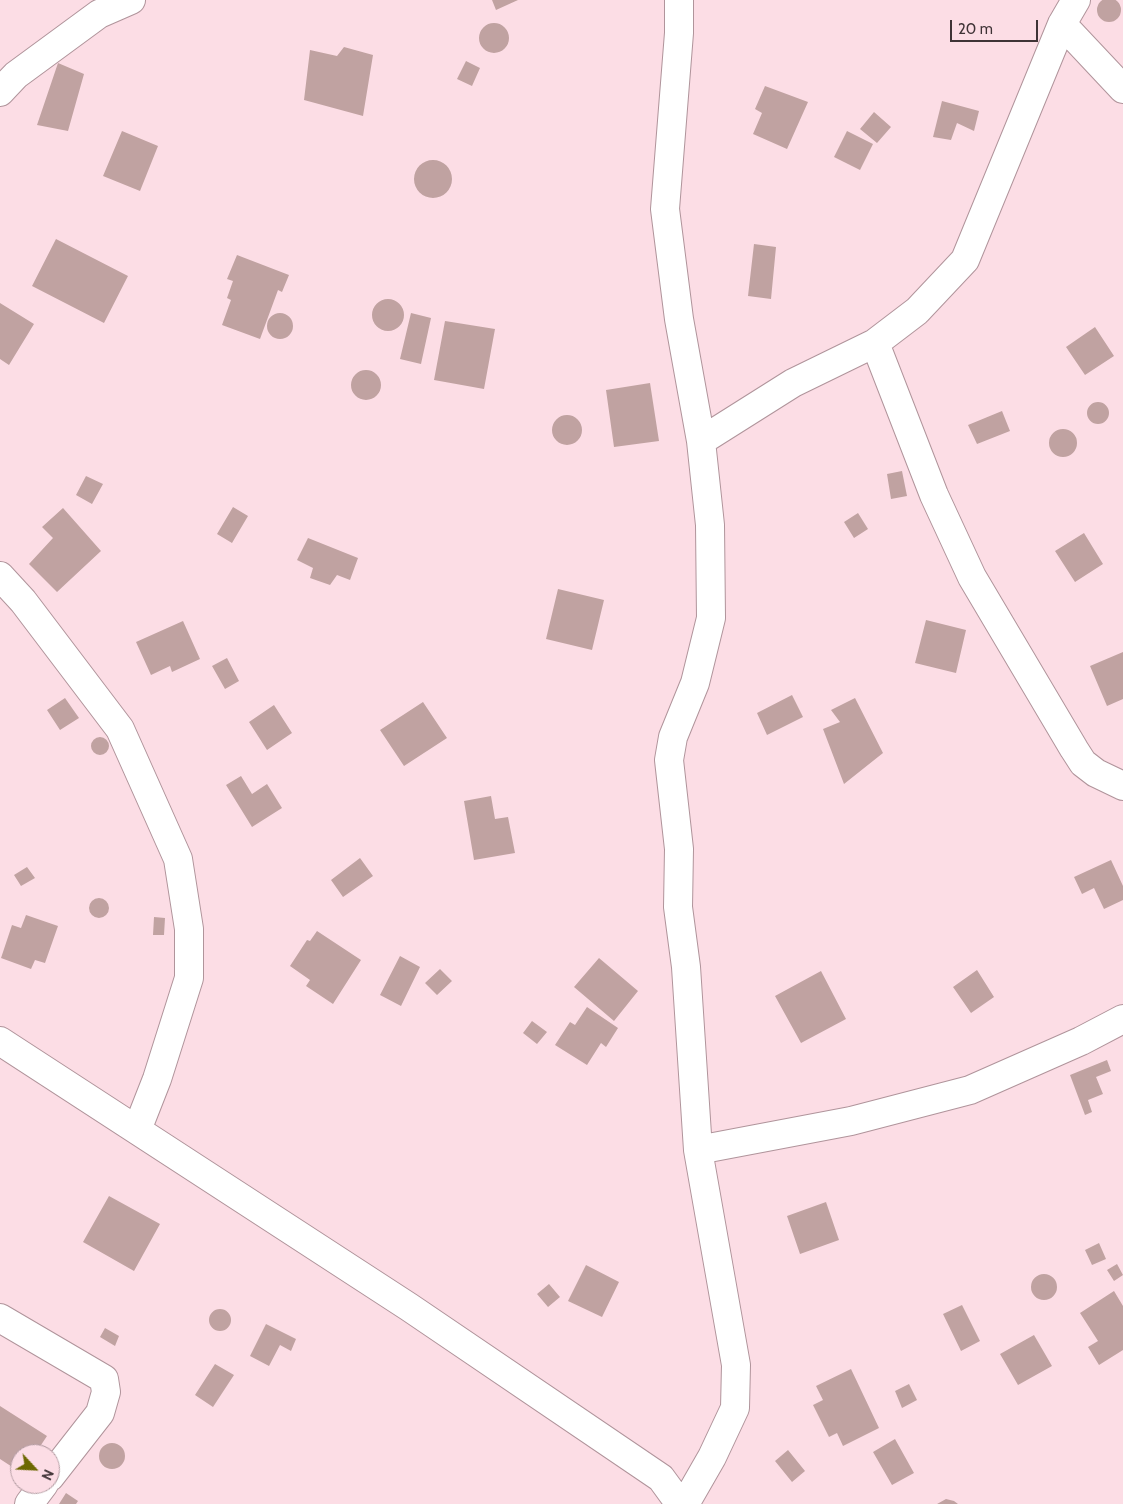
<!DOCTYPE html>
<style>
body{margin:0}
#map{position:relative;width:1123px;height:1504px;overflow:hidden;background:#fcdde5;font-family:Cabin,sans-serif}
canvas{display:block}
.north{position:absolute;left:10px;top:1444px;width:50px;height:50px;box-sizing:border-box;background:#fcdde5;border:1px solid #b0999f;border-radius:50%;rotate:115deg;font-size:14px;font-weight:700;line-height:20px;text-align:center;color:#3f3336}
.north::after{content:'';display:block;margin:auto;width:18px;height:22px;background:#6d6801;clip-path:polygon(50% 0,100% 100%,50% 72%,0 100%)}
.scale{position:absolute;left:950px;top:20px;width:88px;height:22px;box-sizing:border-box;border:2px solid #3f3336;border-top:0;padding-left:6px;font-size:15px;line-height:18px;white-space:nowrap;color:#3f3336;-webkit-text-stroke:4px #fcdde5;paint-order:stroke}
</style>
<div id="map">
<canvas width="1123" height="1504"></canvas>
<div class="north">N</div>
<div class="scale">20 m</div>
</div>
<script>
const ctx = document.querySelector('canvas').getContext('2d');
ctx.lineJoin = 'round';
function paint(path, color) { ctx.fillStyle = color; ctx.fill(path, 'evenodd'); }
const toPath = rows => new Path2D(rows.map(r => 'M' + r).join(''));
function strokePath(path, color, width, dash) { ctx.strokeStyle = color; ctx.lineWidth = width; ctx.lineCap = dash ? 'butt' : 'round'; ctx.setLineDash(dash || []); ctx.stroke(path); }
paint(toPath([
 '1097 10a12 12 0 1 1 24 0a12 12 0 1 1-24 0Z',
 [492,0,518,0,496,10],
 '479 38a15 15 0 1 1 30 0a15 15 0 1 1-30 0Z',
 [344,47,373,55,363,116,304,100,310,50,337,56],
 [466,61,480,68,472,86,457,79],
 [58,63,84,74,68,131,37,125],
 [765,86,808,102,787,149,753,134,762,113,755,109],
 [942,101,979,111,974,131,957,123,951,140,933,137],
 [874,112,891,127,877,143,860,129],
 [122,131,158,146,140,191,103,176],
 [847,131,873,144,860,170,834,157],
 '414 179a19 19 0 1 1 38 0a19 19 0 1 1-38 0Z',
 [56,239,128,276,104,323,32,286],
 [754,244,776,247,771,299,748,296],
 [237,255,289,275,282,292,278,290,260,339,222,325,231,300,227,298,233,281,227,279],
 '372 315a16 16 0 1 1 32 0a16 16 0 1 1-32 0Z',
 [0,303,34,324,9,365,0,359],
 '267 326a13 13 0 1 1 26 0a13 13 0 1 1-26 0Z',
 [411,313,431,318,421,364,400,359],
 [445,321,495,329,484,389,434,380],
 [1095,327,1114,356,1085,375,1066,347],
 '351 385a15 15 0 1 1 30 0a15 15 0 1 1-30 0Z',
 [650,383,659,441,614,447,606,390],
 '1087 413a11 11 0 1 1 22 0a11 11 0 1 1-22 0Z',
 [1002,411,1010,431,977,444,968,425],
 '552 430a15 15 0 1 1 30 0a15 15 0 1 1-30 0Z',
 '1049 443a14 14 0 1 1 28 0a14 14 0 1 1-28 0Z',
 [902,471,907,496,891,499,887,474],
 [86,476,103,484,92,504,76,495],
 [233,507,248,516,232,543,217,534],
 [63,508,101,551,57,592,29,564,53,538,42,527],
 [858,513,868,529,854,538,844,522],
 [1084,533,1103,564,1075,582,1055,551],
 [308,538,358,558,350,580,337,575,330,585,310,578,313,568,297,560],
 [558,589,604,600,592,650,546,639],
 [926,620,966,630,956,673,915,663],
 [183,621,200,659,172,672,170,666,151,675,136,642],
 [1123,652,1123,699,1107,706,1090,666],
 [227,658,239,681,225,689,212,666],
 [792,695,803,717,767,735,757,713],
 [65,698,79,718,60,730,47,710],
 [855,698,883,753,844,784,823,729,840,722,831,710],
 [423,702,447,738,404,766,380,730],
 [274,705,292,733,267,750,249,722],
 '91 746a9 9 0 1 1 18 0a9 9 0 1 1-18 0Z',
 [241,776,252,794,267,784,282,808,252,827,226,785],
 [491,796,495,819,508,817,515,853,474,860,464,801],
 [360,858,373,876,343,897,331,880],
 [1111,860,1123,886,1123,900,1104,909,1094,888,1082,894,1074,877],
 [27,867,35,878,21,886,14,875],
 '89 908a10 10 0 1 1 20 0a10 10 0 1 1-20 0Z',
 [26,915,58,926,45,963,35,960,31,969,1,958,12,925,21,928],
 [154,917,165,918,164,935,153,935],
 [317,931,361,960,333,1004,306,986,310,980,290,966,307,940,310,941],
 [400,956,420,967,401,1006,380,995],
 [599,958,638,991,614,1021,574,987],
 [440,969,452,981,437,995,425,983],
 [977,970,994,997,971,1013,953,987],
 [821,971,846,1019,801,1043,775,996],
 [587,1007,618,1028,606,1047,601,1043,587,1065,555,1045,570,1022,575,1025],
 [532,1021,547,1032,537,1044,523,1033],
 [1107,1060,1111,1071,1096,1077,1103,1094,1088,1100,1092,1112,1085,1115,1070,1075],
 [109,1196,160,1224,134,1271,83,1242],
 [826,1202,839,1240,800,1254,787,1216],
 [1099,1243,1106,1259,1092,1265,1085,1250],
 [1117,1264,1123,1275,1114,1281,1107,1270],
 [586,1265,619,1282,602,1317,568,1301],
 '1031 1287a13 13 0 1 1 26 0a13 13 0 1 1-26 0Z',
 [549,1284,560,1297,548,1307,537,1294],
 [1114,1291,1123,1306,1123,1350,1099,1365,1088,1347,1098,1341,1080,1313],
 [962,1305,980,1341,961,1351,943,1314],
 '209 1320a11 11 0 1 1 22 0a11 11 0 1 1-22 0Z',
 [266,1324,296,1339,291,1351,280,1345,269,1366,250,1356],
 [105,1328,119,1336,115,1346,100,1337],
 [1034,1335,1052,1366,1018,1385,1000,1354],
 [215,1364,234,1375,213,1407,195,1395],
 [851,1369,879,1428,843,1446,837,1433,829,1437,813,1405,823,1400,816,1386],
 [909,1384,917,1400,902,1408,895,1391],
 [0,1406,47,1436,35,1454,20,1454,20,1472,0,1459],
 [895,1439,914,1473,892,1485,873,1452],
 '99 1456a13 13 0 1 1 26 0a13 13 0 1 1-26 0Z',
 [788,1450,805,1471,792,1482,775,1461],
 [66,1493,78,1501,76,1504,59,1504],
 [946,1499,954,1501,958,1504,937,1504]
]), '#c0a2a1');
const minor = toPath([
 [679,0,679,33,665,209,679,319,701,441,710,525,711,618,695,683,673,737,669,760,679,849,678,907,686,967,698,1150,736,1365,735,1408,712,1457,685,1504],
 [1062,24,1123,89],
 [0,92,16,75,99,14,131,0],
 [875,343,934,495,972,577,1074,749,1083,763,1096,773,1123,786],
 [701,441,793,383,875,343,917,311,965,260,1062,24,1076,0],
 [0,576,23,601,120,729,178,859,189,929,189,978,157,1079,137,1130],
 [0,1041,409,1307,661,1478,680,1504],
 [698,1150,851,1121,970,1090,1081,1041,1123,1019],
 [0,1318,104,1379,106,1392,100,1413,50,1477],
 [29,1504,44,1484]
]);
strokePath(minor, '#b0949b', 30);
strokePath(minor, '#fff', 28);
</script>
